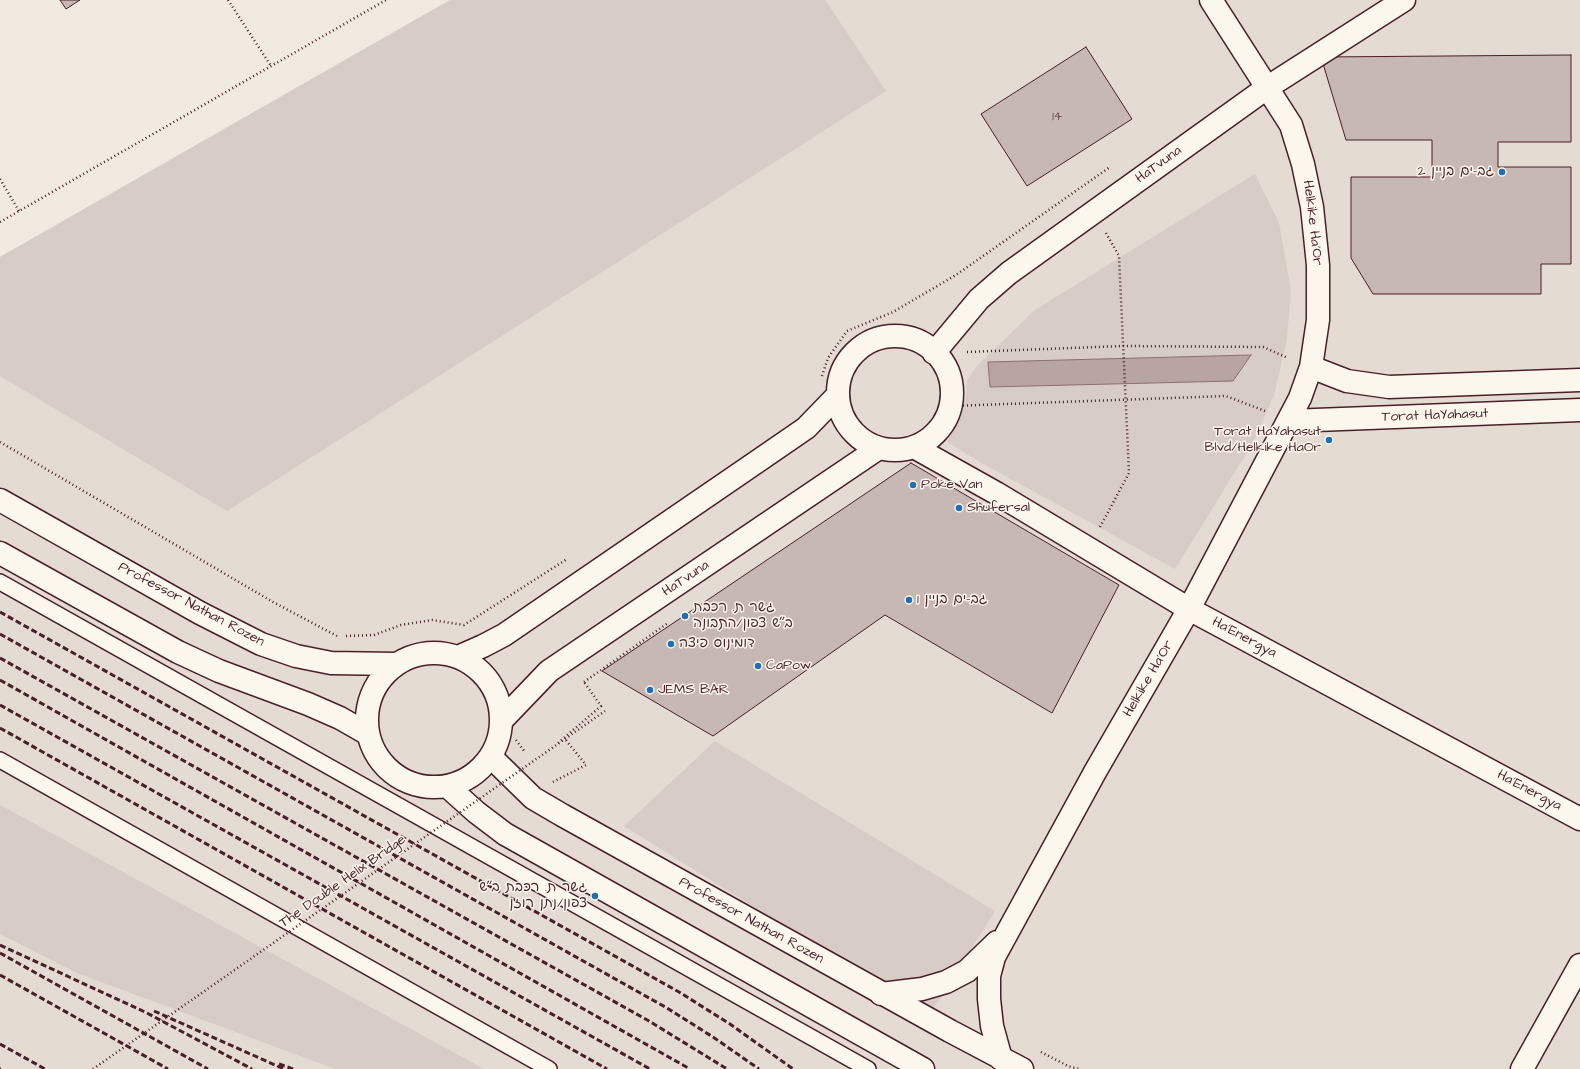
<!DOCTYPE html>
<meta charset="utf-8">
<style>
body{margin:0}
canvas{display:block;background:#f0eae0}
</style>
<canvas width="1580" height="1069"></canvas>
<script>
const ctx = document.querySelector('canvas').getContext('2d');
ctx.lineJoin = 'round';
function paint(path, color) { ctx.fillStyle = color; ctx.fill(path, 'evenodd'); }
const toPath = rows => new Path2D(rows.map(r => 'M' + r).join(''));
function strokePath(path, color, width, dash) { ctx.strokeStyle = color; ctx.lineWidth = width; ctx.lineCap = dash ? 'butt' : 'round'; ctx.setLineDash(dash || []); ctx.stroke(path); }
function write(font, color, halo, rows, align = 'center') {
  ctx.font = font + ' "Architects Daughter","Playpen Sans Hebrew",sans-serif'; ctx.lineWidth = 3; ctx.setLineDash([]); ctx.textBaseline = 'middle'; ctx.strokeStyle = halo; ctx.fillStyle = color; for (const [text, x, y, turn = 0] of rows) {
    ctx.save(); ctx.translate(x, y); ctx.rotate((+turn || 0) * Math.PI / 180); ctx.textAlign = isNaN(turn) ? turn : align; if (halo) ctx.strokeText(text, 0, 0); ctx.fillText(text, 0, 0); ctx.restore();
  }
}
paint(toPath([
 [450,0,1580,0,1580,1069,0,1069,0,257]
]), '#e4dbd2');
paint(toPath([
 [450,0,825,0,886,91,227,511,0,376,0,257],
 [1255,174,1279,223,1291,290,1287,338,1274,395,1254,441,1175,569,980,462,947,442,966,397,967,380,978,365,1035,310],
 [715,741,995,911,929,1016,624,826],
 [0,805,484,1069,335,1069,77,973,0,934]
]), '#d8ccc6');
const water = toPath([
 [1251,355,1233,381,990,387,988,362,1251,355]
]);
paint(water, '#b8a4a2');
strokePath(water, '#8c6f72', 1);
const building = toPath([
 [60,0,80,0,66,9,60,0],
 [1086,47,1132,119,1027,186,981,114,1086,47],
 [1571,55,1571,142,1498,142,1498,167,1571,167,1571,264,1541,264,1541,294,1373,294,1351,258,1351,177,1432,177,1432,140,1346,140,1321,57,1571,55],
 [911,463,1119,585,1052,713,885,615,713,736,602,671,911,463]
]);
paint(building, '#c8b8b3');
strokePath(building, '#4a1f2b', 1);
const service = toPath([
 [0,582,868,1069],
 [0,760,549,1069]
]);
const minor = toPath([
 [881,994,922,989,946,982,967,971,997,942],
 [1001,1059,992,1026,989,999,989,976,994,957,1095,772,1189,609,1580,819],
 [1522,1069,1580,965]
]);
const tertiary = toPath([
 '838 393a57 57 0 1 1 114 0a57 57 0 1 1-114 0Z',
 [934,353,979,299,1009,273,1268,87,1404,0],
 [1311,367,1347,381,1389,387,1580,380],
 [1289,421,1580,410],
 [914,447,996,493,1189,609,1300,398,1311,367,1318,320,1318,265,1312,207,1303,164,1291,125,1211,0],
 [0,500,200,613,261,644,296,656,331,663,396,664],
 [0,553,178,652,219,671,308,704,340,718,368,734],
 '367 720a67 67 0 1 1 134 0a67 67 0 1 1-134 0Z',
 [458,657,483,646,504,635,758,461,806,428,837,396],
 [502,720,549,671,879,448],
 [491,757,533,798,562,815,950,1031,1022,1069],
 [447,786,476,812,505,834,923,1069]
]);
strokePath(service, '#4a1f2b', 18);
strokePath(minor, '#4a1f2b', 25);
strokePath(tertiary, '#4a1f2b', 25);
strokePath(toPath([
 [228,0,271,66],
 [0,179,19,211],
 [0,222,386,0],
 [967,352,1123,346,1263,347,1288,358],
 [822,376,828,358,847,331,893,312,956,275,1110,167],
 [951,406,1226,396,1265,411],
 [0,442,273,602,337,636],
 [1100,527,1129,473,1119,256,1106,233],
 [346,636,374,635,401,625,432,620,464,625,567,559],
 [584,682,668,623],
 [516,740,525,752],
 [558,743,601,706,584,682],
 [553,782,586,765,565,739],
 [1041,1052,1068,1066,1079,1069]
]), '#4a1f2b', 2.5, [1, 3]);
strokePath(service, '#fbf7ec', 15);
strokePath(minor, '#fbf7ec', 22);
strokePath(tertiary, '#fbf7ec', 22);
strokePath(toPath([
 [0,612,679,992,730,1024,793,1069],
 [0,634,667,1008,713,1037,759,1069],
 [0,658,649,1021,727,1069],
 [0,680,690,1069],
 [0,705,650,1069],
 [0,728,607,1069],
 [0,945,147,1013,252,1069],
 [0,953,208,1069],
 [0,975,168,1069],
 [154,1011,284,1069],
 [0,1044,45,1069],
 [279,1064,293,1069],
 [0,1069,1,1069]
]), '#4a1f2b', 3, [6, 3]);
strokePath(toPath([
 [93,1069,605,711]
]), '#4a1f2b', 2.5, [1, 3]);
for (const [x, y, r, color] of [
 [1502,172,4,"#1f6fb2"],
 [1329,440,4,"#1f6fb2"],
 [913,485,4,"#1f6fb2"],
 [959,508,4,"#1f6fb2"],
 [909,600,4,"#1f6fb2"],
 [685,616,4,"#1f6fb2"],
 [671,644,4,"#1f6fb2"],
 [758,666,4,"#1f6fb2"],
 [650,690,4,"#1f6fb2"],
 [595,896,4,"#1f6fb2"]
]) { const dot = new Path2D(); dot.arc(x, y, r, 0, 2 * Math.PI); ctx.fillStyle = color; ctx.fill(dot); strokePath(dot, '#fbf7ec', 1.5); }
write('12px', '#6a454d', null, [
 ["14",1057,117]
]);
write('14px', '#4a1f2b', '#fbf7ec', [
 ["HaTvuna",1159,165,-36],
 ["Helkike Ha'Or",1312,223,83],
 ["Torat HaYahasut",1435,416,-2],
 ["HaTvuna",686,579,-34],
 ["Professor Nathan Rozen",191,605,28],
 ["Ha'Energya",1244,638,28],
 ["Helkike Ha'Or",1149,679,-60],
 ["Ha'Energya",1529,791,28],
 ["The Double Helix Bridge",343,882,-35],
 ["Professor Nathan Rozen",751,921,29]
]);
write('14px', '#4a1f2b', '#fbf7ec', [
 ["גב-ים בניין 2",1494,172,"right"],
 ["Torat HaYahasut",1321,432,"right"],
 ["Blvd/Helkike HaOr",1321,448,"right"],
 ["Poke Van",921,485],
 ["Shufersal",967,508],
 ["גב-ים בניין 1",917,600],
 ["גשר ת. רכבת",693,608],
 ["ב״ש צפון/התבונה",693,624],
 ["דומינוס פיצה",679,644],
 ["CaPow",766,666],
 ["JEMS BAR",658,690],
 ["גשר ת. רכבת ב״ש",587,888,"right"],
 ["צפון/נתן רוזן",587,904,"right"]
], 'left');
</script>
